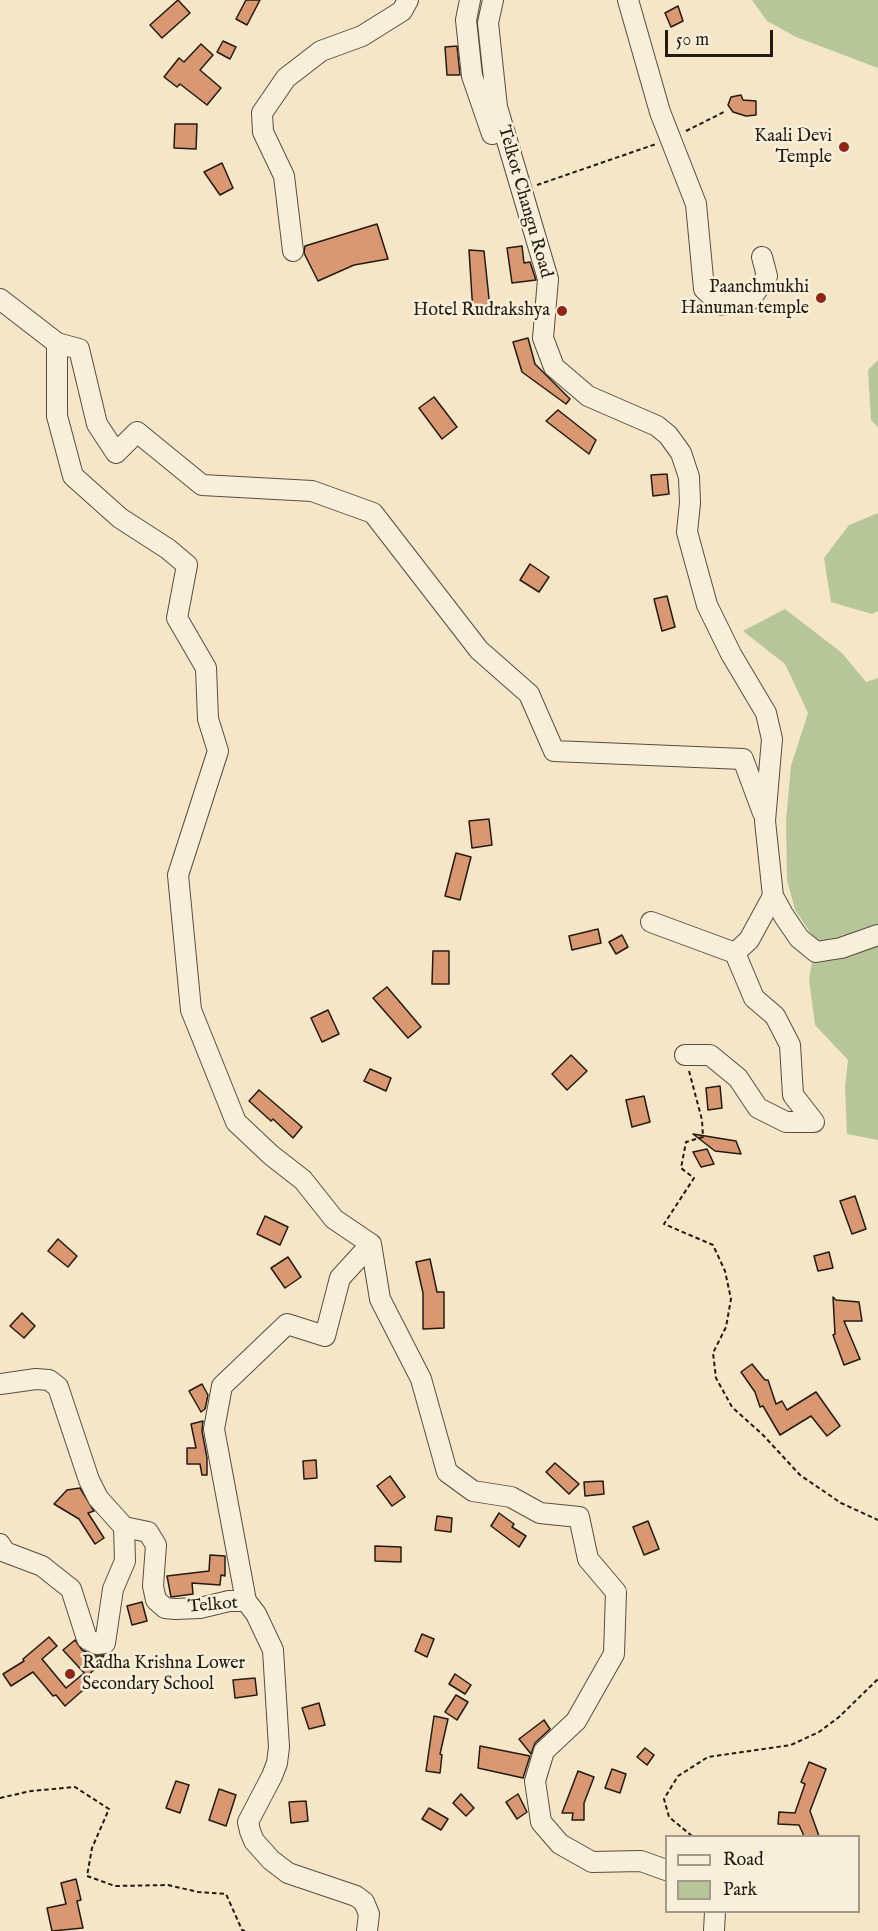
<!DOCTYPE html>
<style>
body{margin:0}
#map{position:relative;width:878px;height:1931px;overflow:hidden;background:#f4e6c7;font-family:"IM FELL English",serif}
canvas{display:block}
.legend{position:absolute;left:665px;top:1835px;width:195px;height:78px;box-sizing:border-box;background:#f8efdb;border:2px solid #a39a8b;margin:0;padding:8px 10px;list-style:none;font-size:18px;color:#231b12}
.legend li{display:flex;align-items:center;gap:12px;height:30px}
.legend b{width:30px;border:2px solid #a39a8b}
.scale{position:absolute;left:665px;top:30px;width:108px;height:27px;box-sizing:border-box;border:3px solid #231b12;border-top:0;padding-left:8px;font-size:18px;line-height:21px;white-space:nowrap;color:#231b12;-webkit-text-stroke:4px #f8efdb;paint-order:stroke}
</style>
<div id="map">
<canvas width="878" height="1931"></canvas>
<ul class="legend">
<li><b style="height:8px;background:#f8efdb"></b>Road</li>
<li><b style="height:16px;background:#b7c699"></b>Park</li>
</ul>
<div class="scale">50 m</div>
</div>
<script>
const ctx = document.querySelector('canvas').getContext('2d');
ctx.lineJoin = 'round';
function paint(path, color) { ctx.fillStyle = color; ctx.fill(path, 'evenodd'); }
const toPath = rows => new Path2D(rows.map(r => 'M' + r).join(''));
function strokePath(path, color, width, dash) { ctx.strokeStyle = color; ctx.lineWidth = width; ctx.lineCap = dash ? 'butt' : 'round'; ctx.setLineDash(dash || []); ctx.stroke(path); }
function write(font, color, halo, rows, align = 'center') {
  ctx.font = font + ' "IM FELL English",serif'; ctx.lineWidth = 5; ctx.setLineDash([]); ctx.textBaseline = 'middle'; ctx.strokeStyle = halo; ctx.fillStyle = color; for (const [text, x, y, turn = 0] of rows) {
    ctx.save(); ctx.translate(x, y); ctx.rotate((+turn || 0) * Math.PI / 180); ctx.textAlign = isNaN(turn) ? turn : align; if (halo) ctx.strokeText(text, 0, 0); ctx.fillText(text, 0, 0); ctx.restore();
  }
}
paint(toPath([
 [752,0,878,0,878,68,796,37,767,21],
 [878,360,878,427,871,420,868,370],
 [878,513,878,611,872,614,831,602,824,558,849,525],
 [785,609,842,653,866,682,878,678,878,1140,847,1134,845,1087,848,1060,815,1025,809,979,816,941,795,910,787,880,786,821,791,766,808,713,785,664,743,631]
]), '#b7c699');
const building = toPath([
 [178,0,190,13,162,38,150,25,178,0],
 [246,0,260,0,247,25,236,19,246,0],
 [678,6,683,21,671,27,665,13,678,6],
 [223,41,236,47,230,59,217,52,223,41],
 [201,44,213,55,200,70,221,88,207,105,180,84,177,87,164,77,179,58,184,62,201,44],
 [457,46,460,75,447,75,445,47,457,46],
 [741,95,743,100,756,101,756,115,746,116,733,112,728,105,731,97,741,95],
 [175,124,197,124,196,149,174,148,175,124],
 [222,163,233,188,220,195,204,172,222,163],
 [377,224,388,259,354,265,318,281,304,253,305,246,377,224],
 [522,246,524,263,530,262,536,280,512,283,507,248,522,246],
 [469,250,484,251,490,308,473,313,469,250],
 [528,338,535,364,570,399,566,404,522,372,513,342,528,338],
 [434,397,457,427,442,439,419,408,434,397],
 [558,410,596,440,589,454,546,421,558,410],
 [667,474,669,494,653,496,651,475,667,474],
 [530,564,549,577,539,592,520,580,530,564],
 [667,596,675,627,662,631,654,599,667,596],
 [489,819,492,845,472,848,469,821,489,819],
 [456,853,471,857,460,900,445,896,456,853],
 [598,929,601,943,572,950,569,936,598,929],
 [622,935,628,947,616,954,609,942,622,935],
 [433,951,449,951,449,984,432,984,433,951],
 [387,987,421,1027,408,1038,373,998,387,987],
 [328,1010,339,1034,322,1042,311,1018,328,1010],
 [571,1055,587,1071,567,1090,552,1074,571,1055],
 [370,1069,391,1078,386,1091,364,1081,370,1069],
 [720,1086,722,1108,708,1110,706,1088,720,1086],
 [259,1090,302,1127,293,1138,273,1119,271,1121,249,1101,259,1090],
 [644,1096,650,1122,632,1127,626,1100,644,1096],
 [693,1134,736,1141,741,1154,715,1151,693,1134],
 [707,1149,714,1164,701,1167,693,1152,707,1149],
 [855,1196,866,1229,852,1234,840,1201,855,1196],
 [265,1216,288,1227,280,1245,257,1234,265,1216],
 [58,1239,77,1256,68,1267,48,1251,58,1239],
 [829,1252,833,1268,818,1271,814,1256,829,1252],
 [288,1257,301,1277,285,1288,271,1268,288,1257],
 [430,1259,437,1292,444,1292,444,1328,423,1329,423,1293,416,1262,430,1259],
 [833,1297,836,1300,859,1302,862,1321,844,1321,860,1359,844,1365,833,1335,835,1334,833,1297],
 [22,1313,35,1326,24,1338,10,1326,22,1313],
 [752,1364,765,1380,768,1380,776,1404,782,1401,787,1410,816,1392,840,1426,827,1436,811,1416,780,1435,763,1406,760,1407,755,1392,741,1372,752,1364],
 [202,1384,208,1395,205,1409,201,1412,189,1391,202,1384],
 [203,1421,202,1431,207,1458,207,1475,202,1475,200,1464,187,1464,187,1448,196,1448,191,1424,203,1421],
 [316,1460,317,1478,304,1479,303,1461,316,1460],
 [555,1463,579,1484,569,1494,546,1472,555,1463],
 [390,1476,405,1497,392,1506,377,1486,390,1476],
 [603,1481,604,1494,585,1496,584,1482,603,1481],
 [80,1488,94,1511,88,1513,104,1538,95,1544,79,1519,54,1504,67,1490,80,1488],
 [499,1513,514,1524,512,1527,526,1536,519,1547,491,1526,499,1513],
 [437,1516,452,1518,451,1532,435,1530,437,1516],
 [648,1521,659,1549,644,1555,633,1527,648,1521],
 [375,1546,401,1547,401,1562,375,1561,375,1546],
 [210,1555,225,1556,225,1576,221,1575,220,1585,192,1583,193,1594,171,1597,167,1576,209,1571,210,1555],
 [142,1602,147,1621,132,1625,127,1606,142,1602],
 [422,1634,434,1639,427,1657,415,1651,422,1634],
 [49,1637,57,1646,42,1659,66,1688,83,1674,91,1683,65,1706,56,1695,53,1696,33,1672,11,1686,3,1674,24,1661,23,1659,49,1637],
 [75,1640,82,1650,92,1655,104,1655,103,1657,96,1657,102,1663,87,1676,63,1650,75,1640],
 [455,1674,471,1685,465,1694,449,1684,455,1674],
 [255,1678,257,1695,235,1698,233,1680,255,1678],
 [456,1695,468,1702,457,1720,445,1712,456,1695],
 [319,1703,325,1725,309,1729,302,1708,319,1703],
 [434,1716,448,1719,440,1754,442,1755,440,1773,426,1771,434,1716],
 [544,1720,550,1729,535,1743,531,1754,519,1739,544,1720],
 [480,1746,530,1756,523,1778,478,1768,480,1746],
 [645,1748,654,1755,647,1765,637,1757,645,1748],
 [809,1762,826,1769,810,1811,819,1836,804,1836,799,1825,778,1824,779,1812,795,1813,805,1784,801,1782,809,1762],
 [612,1769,626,1774,620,1793,605,1788,612,1769],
 [578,1771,594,1777,584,1803,584,1820,572,1820,573,1813,562,1813,578,1771],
 [176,1781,189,1785,180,1813,166,1808,176,1781],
 [219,1789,236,1795,226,1826,209,1820,219,1789],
 [461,1794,474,1808,466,1816,453,1803,461,1794],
 [518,1794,527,1812,517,1819,506,1802,518,1794],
 [306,1801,308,1821,291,1823,289,1802,306,1801],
 [429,1808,448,1819,441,1830,422,1819,429,1808],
 [76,1879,81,1900,77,1901,83,1928,52,1931,47,1908,66,1904,61,1883,76,1879]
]);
paint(building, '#d99872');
strokePath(building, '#231b12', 1.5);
const minor = toPath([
 [470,0,466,20,472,76,492,134],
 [493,0,488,23,497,107,548,279,543,338,554,367,588,396,657,426,668,435,681,453,689,477,690,503,687,532,707,605,731,654,766,713,772,739,765,821,773,896,784,916,799,938,816,952,841,948,878,935],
 [628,0,660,112,696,204,704,289,721,305,750,300,767,276,762,257],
 [293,251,284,176,263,132,262,113,286,78,321,51,362,36,402,11,408,0],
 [0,299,57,343,79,349,97,424,116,453,137,432,202,485,312,491,373,513,479,650,529,694,554,751,743,759,763,813],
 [57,343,57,416,73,476,120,518,168,549,187,565,177,618,206,668,208,719,218,751,178,875,191,1010,236,1122,271,1155,303,1180,334,1219,371,1244,340,1278,325,1336,287,1324,222,1386,214,1429,246,1601],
 [651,922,735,953],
 [685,1055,710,1055,738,1078,758,1108,786,1122,814,1122,793,1095,790,1045,775,1016,754,998,735,953,749,940,773,896],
 [371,1244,380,1299,421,1379,447,1472,473,1491,511,1497,540,1513,579,1517,588,1559,616,1592,614,1654,576,1721,544,1751,535,1781,541,1822,560,1844,592,1862,641,1861,666,1870],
 [0,1384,36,1379,49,1380,58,1387,89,1480,98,1498,124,1527,148,1532,156,1545,153,1586,156,1600,165,1608,175,1609,200,1608,229,1601,246,1601,256,1614,273,1650,279,1747,277,1763,272,1776,248,1822,250,1831,254,1841,271,1860,288,1873,356,1896,364,1902,369,1914,367,1931],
 [0,1544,5,1552,42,1566,71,1589,87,1639,97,1644,105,1643,113,1589,125,1561,124,1527],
 [714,1931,715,1912]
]);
strokePath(minor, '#574e3f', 22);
strokePath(toPath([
 [686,131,726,111],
 [537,185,656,144],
 [689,1071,702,1120,703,1137,686,1142,681,1168,694,1178,664,1224,713,1245,725,1271,731,1299,726,1327,713,1353,716,1378,732,1407,763,1435,800,1475,841,1503,878,1520],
 [0,1798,31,1791,75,1787,109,1809,92,1848,87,1876,115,1886,168,1885,198,1892,226,1894,242,1930,245,1931],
 [692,1836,669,1817,664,1799,678,1776,708,1757,791,1745,819,1732,839,1717,878,1679]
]), '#231b12', 2, [4.5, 3]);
strokePath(minor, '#f8efdb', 20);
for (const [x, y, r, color] of [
 [844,147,6,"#8f2418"],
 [821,298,6,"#8f2418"],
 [562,311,6,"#8f2418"],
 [70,1674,6,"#8f2418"]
]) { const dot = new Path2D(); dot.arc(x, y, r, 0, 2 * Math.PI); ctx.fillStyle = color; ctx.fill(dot); strokePath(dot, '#f8efdb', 2); }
write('18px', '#231b12', '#f8efdb', [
 ["Kaali Devi",832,137],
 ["Temple",832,158],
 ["Paanchmukhi",809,288],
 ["Hanuman temple",809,309],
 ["Hotel Rudrakshya",550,311],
 ["Radha Krishna Lower",82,1664,"left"],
 ["Secondary School",82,1685,"left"]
], 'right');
write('18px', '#231b12', '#f8efdb', [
 ["Telkot Changu Road",524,202,74],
 ["Telkot",213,1606,-5]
]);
</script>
